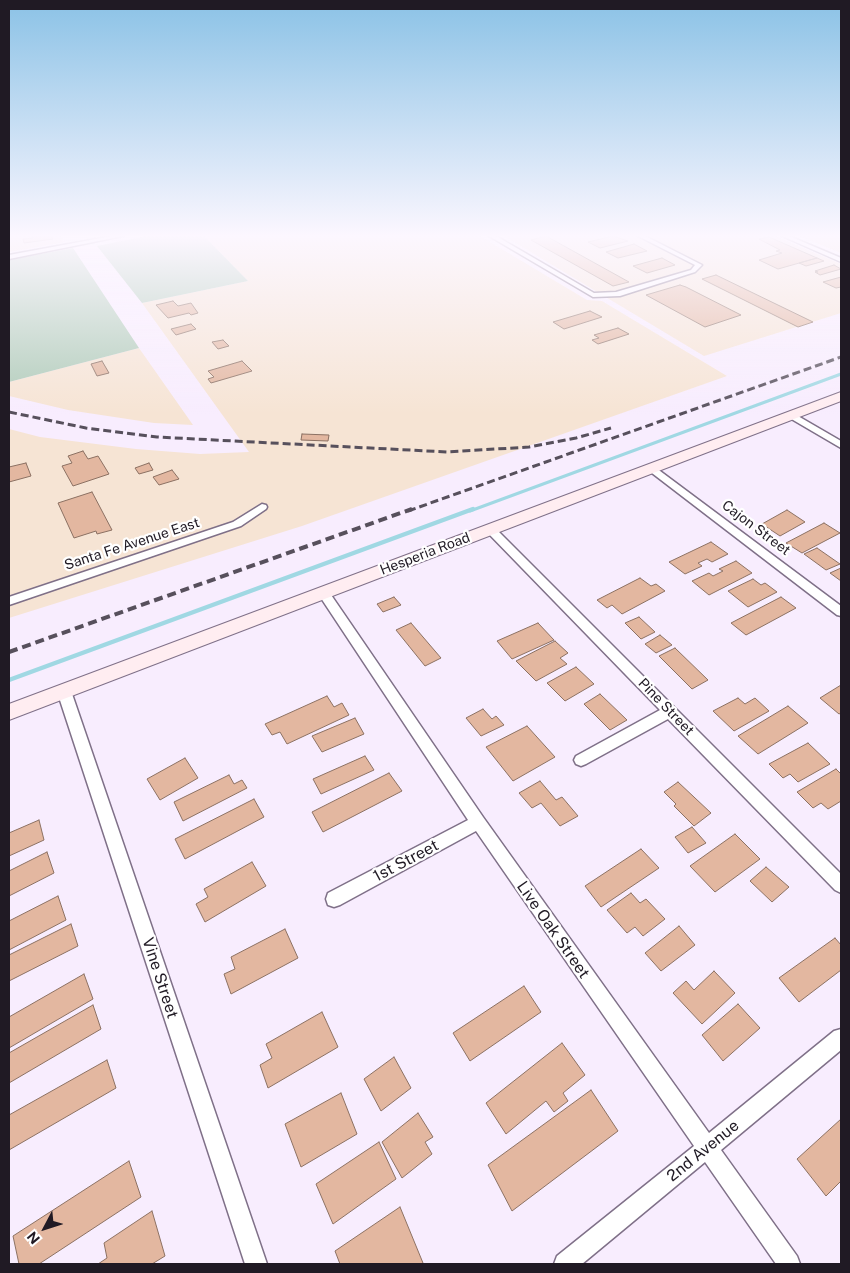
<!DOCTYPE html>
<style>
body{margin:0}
#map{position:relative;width:850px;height:1273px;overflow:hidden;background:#f8edfe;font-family:"Public Sans",sans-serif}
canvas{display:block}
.frame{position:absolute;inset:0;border:10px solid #201a24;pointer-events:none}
.north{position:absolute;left:20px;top:1203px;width:50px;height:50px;-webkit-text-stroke:4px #fff;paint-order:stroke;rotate:230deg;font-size:14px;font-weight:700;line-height:20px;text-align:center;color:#201a24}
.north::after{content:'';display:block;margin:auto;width:18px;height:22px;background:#201a24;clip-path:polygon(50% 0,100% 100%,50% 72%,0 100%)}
</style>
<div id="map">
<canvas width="850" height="1273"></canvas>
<div class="frame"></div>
<div class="north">N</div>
</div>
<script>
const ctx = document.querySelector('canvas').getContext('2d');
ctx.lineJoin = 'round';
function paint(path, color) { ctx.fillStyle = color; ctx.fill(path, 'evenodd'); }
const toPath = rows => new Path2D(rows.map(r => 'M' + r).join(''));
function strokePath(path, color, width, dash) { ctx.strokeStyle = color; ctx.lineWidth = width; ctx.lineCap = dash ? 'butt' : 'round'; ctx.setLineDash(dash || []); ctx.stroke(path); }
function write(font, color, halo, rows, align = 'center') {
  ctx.font = font + ' "Public Sans",sans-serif'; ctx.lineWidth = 4.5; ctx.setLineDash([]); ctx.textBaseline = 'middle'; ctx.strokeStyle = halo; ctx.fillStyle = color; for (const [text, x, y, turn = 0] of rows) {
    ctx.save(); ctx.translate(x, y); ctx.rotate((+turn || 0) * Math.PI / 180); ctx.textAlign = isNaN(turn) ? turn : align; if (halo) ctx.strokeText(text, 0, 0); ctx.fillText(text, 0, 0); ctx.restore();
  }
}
paint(toPath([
 [9,236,60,236,65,242,9,252],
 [204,236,480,236,587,300,602,301,727,376,302,526,9,618,9,429,40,437,136,449,200,454,249,452,142,303,248,281],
 [504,236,775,236,841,264,841,313,704,356],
 [799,236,841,236,841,253],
 [139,348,193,425,154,423,68,410,9,396,9,382]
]), '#f6e4d4');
paint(toPath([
 [146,236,204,236,248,281,142,303,97,246],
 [73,248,139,348,9,382,9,260]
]), '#afcbb8');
strokePath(toPath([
 [470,511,841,374]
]), '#a0d8e3', 3);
strokePath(toPath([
 [9,680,473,509]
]), '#a0d8e3', 4.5);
const building = toPath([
 [32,236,51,236,53,239,24,243,23,239,33,238,32,236],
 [546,236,629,282,613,286,531,240,546,236],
 [613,236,628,241,600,248,588,242,613,236],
 [769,237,817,258,778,269,759,260,782,253,776,251,780,250,759,239,769,237],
 [634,244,647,251,618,258,606,252,634,244],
 [662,258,675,265,647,273,633,266,662,258],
 [817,258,824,261,806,266,799,263,817,258],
 [834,265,841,269,820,275,815,272,818,272,815,271,834,265],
 [716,275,813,322,798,327,702,279,716,275],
 [841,277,841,287,836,288,823,282,841,277],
 [680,285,686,287,741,315,705,327,646,295,680,285],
 [173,301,178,306,191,303,198,313,191,315,189,313,168,318,156,305,173,301],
 [590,311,602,317,564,329,553,322,590,311],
 [191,324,196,329,176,335,171,329,191,324],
 [618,328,629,334,598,344,592,340,599,338,594,335,618,328],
 [223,340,229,346,218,349,212,342,223,340],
 [102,361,109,373,97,376,91,364,102,361],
 [242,361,252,371,211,383,208,379,214,377,208,371,242,361],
 [302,434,329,435,328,441,301,440,302,434],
 [83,451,88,459,98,456,109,474,73,486,62,466,72,463,68,456,83,451],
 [26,463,31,476,9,482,9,467,26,463],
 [149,463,153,470,139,474,135,468,149,463],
 [172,470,179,479,159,485,153,477,172,470],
 [92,492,112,530,97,534,96,531,74,538,58,503,92,492],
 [787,510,805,522,780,536,762,524,787,510],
 [824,523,840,533,802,553,786,543,824,523],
 [711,542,728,554,712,562,707,559,698,563,702,566,685,574,669,562,711,542],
 [817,548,840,564,826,570,804,554,817,548],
 [736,561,752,573,709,595,692,581,709,573,713,576,723,571,719,569,736,561],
 [841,568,841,581,830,573,841,568],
 [640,578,651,586,656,584,665,591,622,614,612,605,607,608,597,600,640,578],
 [753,579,761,585,765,583,777,592,748,607,728,591,753,579],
 [394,597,401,605,383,612,377,604,394,597],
 [781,597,796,608,746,635,731,623,781,597],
 [639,617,655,632,641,639,625,623,639,617],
 [411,623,441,658,425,666,396,630,411,623],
 [538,623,554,640,512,659,497,641,538,623],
 [660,635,672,645,656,653,645,644,660,635],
 [555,641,568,653,560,658,567,664,536,681,516,661,555,641],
 [675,648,708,680,692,689,659,656,675,648],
 [576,667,594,684,565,701,547,683,576,667],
 [841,685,841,713,839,714,820,698,841,685],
 [600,694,627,720,610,730,584,704,600,694],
 [327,696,334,707,342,703,349,715,287,744,280,732,272,735,265,724,327,696],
 [738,698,745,704,755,698,769,711,734,731,713,711,738,698],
 [788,706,808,723,758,754,738,736,788,706],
 [483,709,492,719,496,716,504,725,481,736,466,718,483,709],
 [355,718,364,734,322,752,312,736,355,718],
 [527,726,555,757,513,781,486,747,527,726],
 [808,743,830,764,798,782,790,774,783,778,769,764,808,743],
 [365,756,374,770,321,794,313,779,365,756],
 [185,758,198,778,160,800,147,779,185,758],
 [836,769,841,774,841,801,828,809,821,803,813,808,797,792,836,769],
 [389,773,402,791,323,832,312,812,389,773],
 [229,775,234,784,242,780,247,788,183,821,174,802,229,775],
 [540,781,556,800,562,797,578,816,560,826,541,803,532,808,519,793,540,781],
 [678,782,711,813,694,826,674,806,676,804,664,792,678,782],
 [254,799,264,817,185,859,175,839,254,799],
 [39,820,44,840,9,856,9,833,39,820],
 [692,827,706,843,688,853,675,837,692,827],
 [735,834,760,859,715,892,690,866,735,834],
 [641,849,659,868,601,907,585,886,641,849],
 [47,852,54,873,9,896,9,871,47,852],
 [252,862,266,886,205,922,196,904,208,897,204,889,252,862],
 [766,867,789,887,772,902,750,881,766,867],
 [631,893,640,903,646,899,665,919,643,936,635,927,627,933,607,910,631,893],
 [58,896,66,920,9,950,9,921,58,896],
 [71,924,78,946,9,981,9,955,71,924],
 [679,926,695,945,661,971,645,953,679,926],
 [285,929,298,958,231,994,224,974,235,969,231,957,285,929],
 [835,938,841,945,841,970,799,1002,779,978,835,938],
 [714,971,735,993,702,1024,673,993,686,981,694,990,714,971],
 [84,974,93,999,9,1048,9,1017,84,974],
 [524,986,541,1012,470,1061,453,1033,524,986],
 [738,1004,760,1028,723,1061,702,1035,738,1004],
 [93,1005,101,1029,9,1083,9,1053,93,1005],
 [322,1012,338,1047,268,1088,260,1065,272,1058,266,1044,322,1012],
 [562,1043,585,1075,563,1093,568,1101,554,1112,546,1101,506,1134,486,1103,562,1043],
 [394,1057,411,1088,381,1111,364,1079,394,1057],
 [107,1060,116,1088,9,1150,9,1115,107,1060],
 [591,1090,618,1131,512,1211,488,1165,591,1090],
 [341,1093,357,1134,301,1167,285,1124,341,1093],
 [418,1113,433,1137,425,1142,432,1154,402,1178,382,1142,418,1113],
 [841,1119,841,1181,826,1196,797,1159,841,1119],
 [379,1142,396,1179,333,1224,316,1184,379,1142],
 [129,1161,141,1197,39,1264,19,1264,13,1236,129,1161],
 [400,1207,423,1263,421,1264,340,1264,335,1251,400,1207],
 [152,1211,165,1256,152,1264,98,1264,107,1258,104,1243,152,1211]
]);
paint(building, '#e3b7a0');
strokePath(building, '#8c7163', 1);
const minor = toPath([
 [112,236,123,236,9,259,9,255,112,236],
 [489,236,496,236,594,293,616,292,691,270,695,265,638,236,645,236,702,265,695,272,620,296,593,297,489,236],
 [782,236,789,236,841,258,841,262,782,236],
 [791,412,841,441,841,448,788,417,786,415,791,412],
 [652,465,841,606,841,616,837,615,648,470,648,466,652,465],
 [262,504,266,505,267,507,266,509,241,526,9,605,9,597,233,522,262,504],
 [490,526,494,527,841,874,841,893,835,890,668,719,586,764,581,766,576,764,574,760,576,756,660,710,486,531,485,529,486,527,490,526],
 [323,588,327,589,483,817,709,1133,834,1031,841,1029,841,1050,721,1150,797,1256,800,1264,776,1264,705,1162,582,1264,554,1264,557,1256,694,1146,476,831,340,905,334,907,328,905,326,899,328,893,468,820,319,595,317,592,319,589,323,588],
 [64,686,69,687,71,691,267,1264,245,1264,57,691,59,687,64,686]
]);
const secondary = toPath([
 [841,392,841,401,9,720,9,704,841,392]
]);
strokePath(minor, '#7f7088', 3);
strokePath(secondary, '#7f7088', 2);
paint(minor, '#fff');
paint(secondary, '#ffedf1');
strokePath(toPath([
 [9,412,86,428,157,437,447,452,529,447,576,438,611,428],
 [408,511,841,357]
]), '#57505c', 3, [8, 4]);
strokePath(toPath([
 [9,652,412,509]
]), '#57505c', 4, [9, 5]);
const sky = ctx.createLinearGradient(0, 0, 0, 414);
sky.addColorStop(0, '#8bc2e6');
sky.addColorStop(0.57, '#fcf7ff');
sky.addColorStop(1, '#fcf7ff00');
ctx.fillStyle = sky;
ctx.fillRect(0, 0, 850, 414);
write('14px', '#201a24', '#fff', [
 ["Cajon Street",756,528,37],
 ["Santa Fe Avenue East",132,544,-18],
 ["Hesperia Road",425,554,-21],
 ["Pine Street",666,707,46]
]);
write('16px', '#201a24', '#fff', [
 ["1st Street",406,861,-28],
 ["Live Oak Street",553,930,55],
 ["Vine Street",160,978,72],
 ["2nd Avenue",703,1151,-39]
]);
</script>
